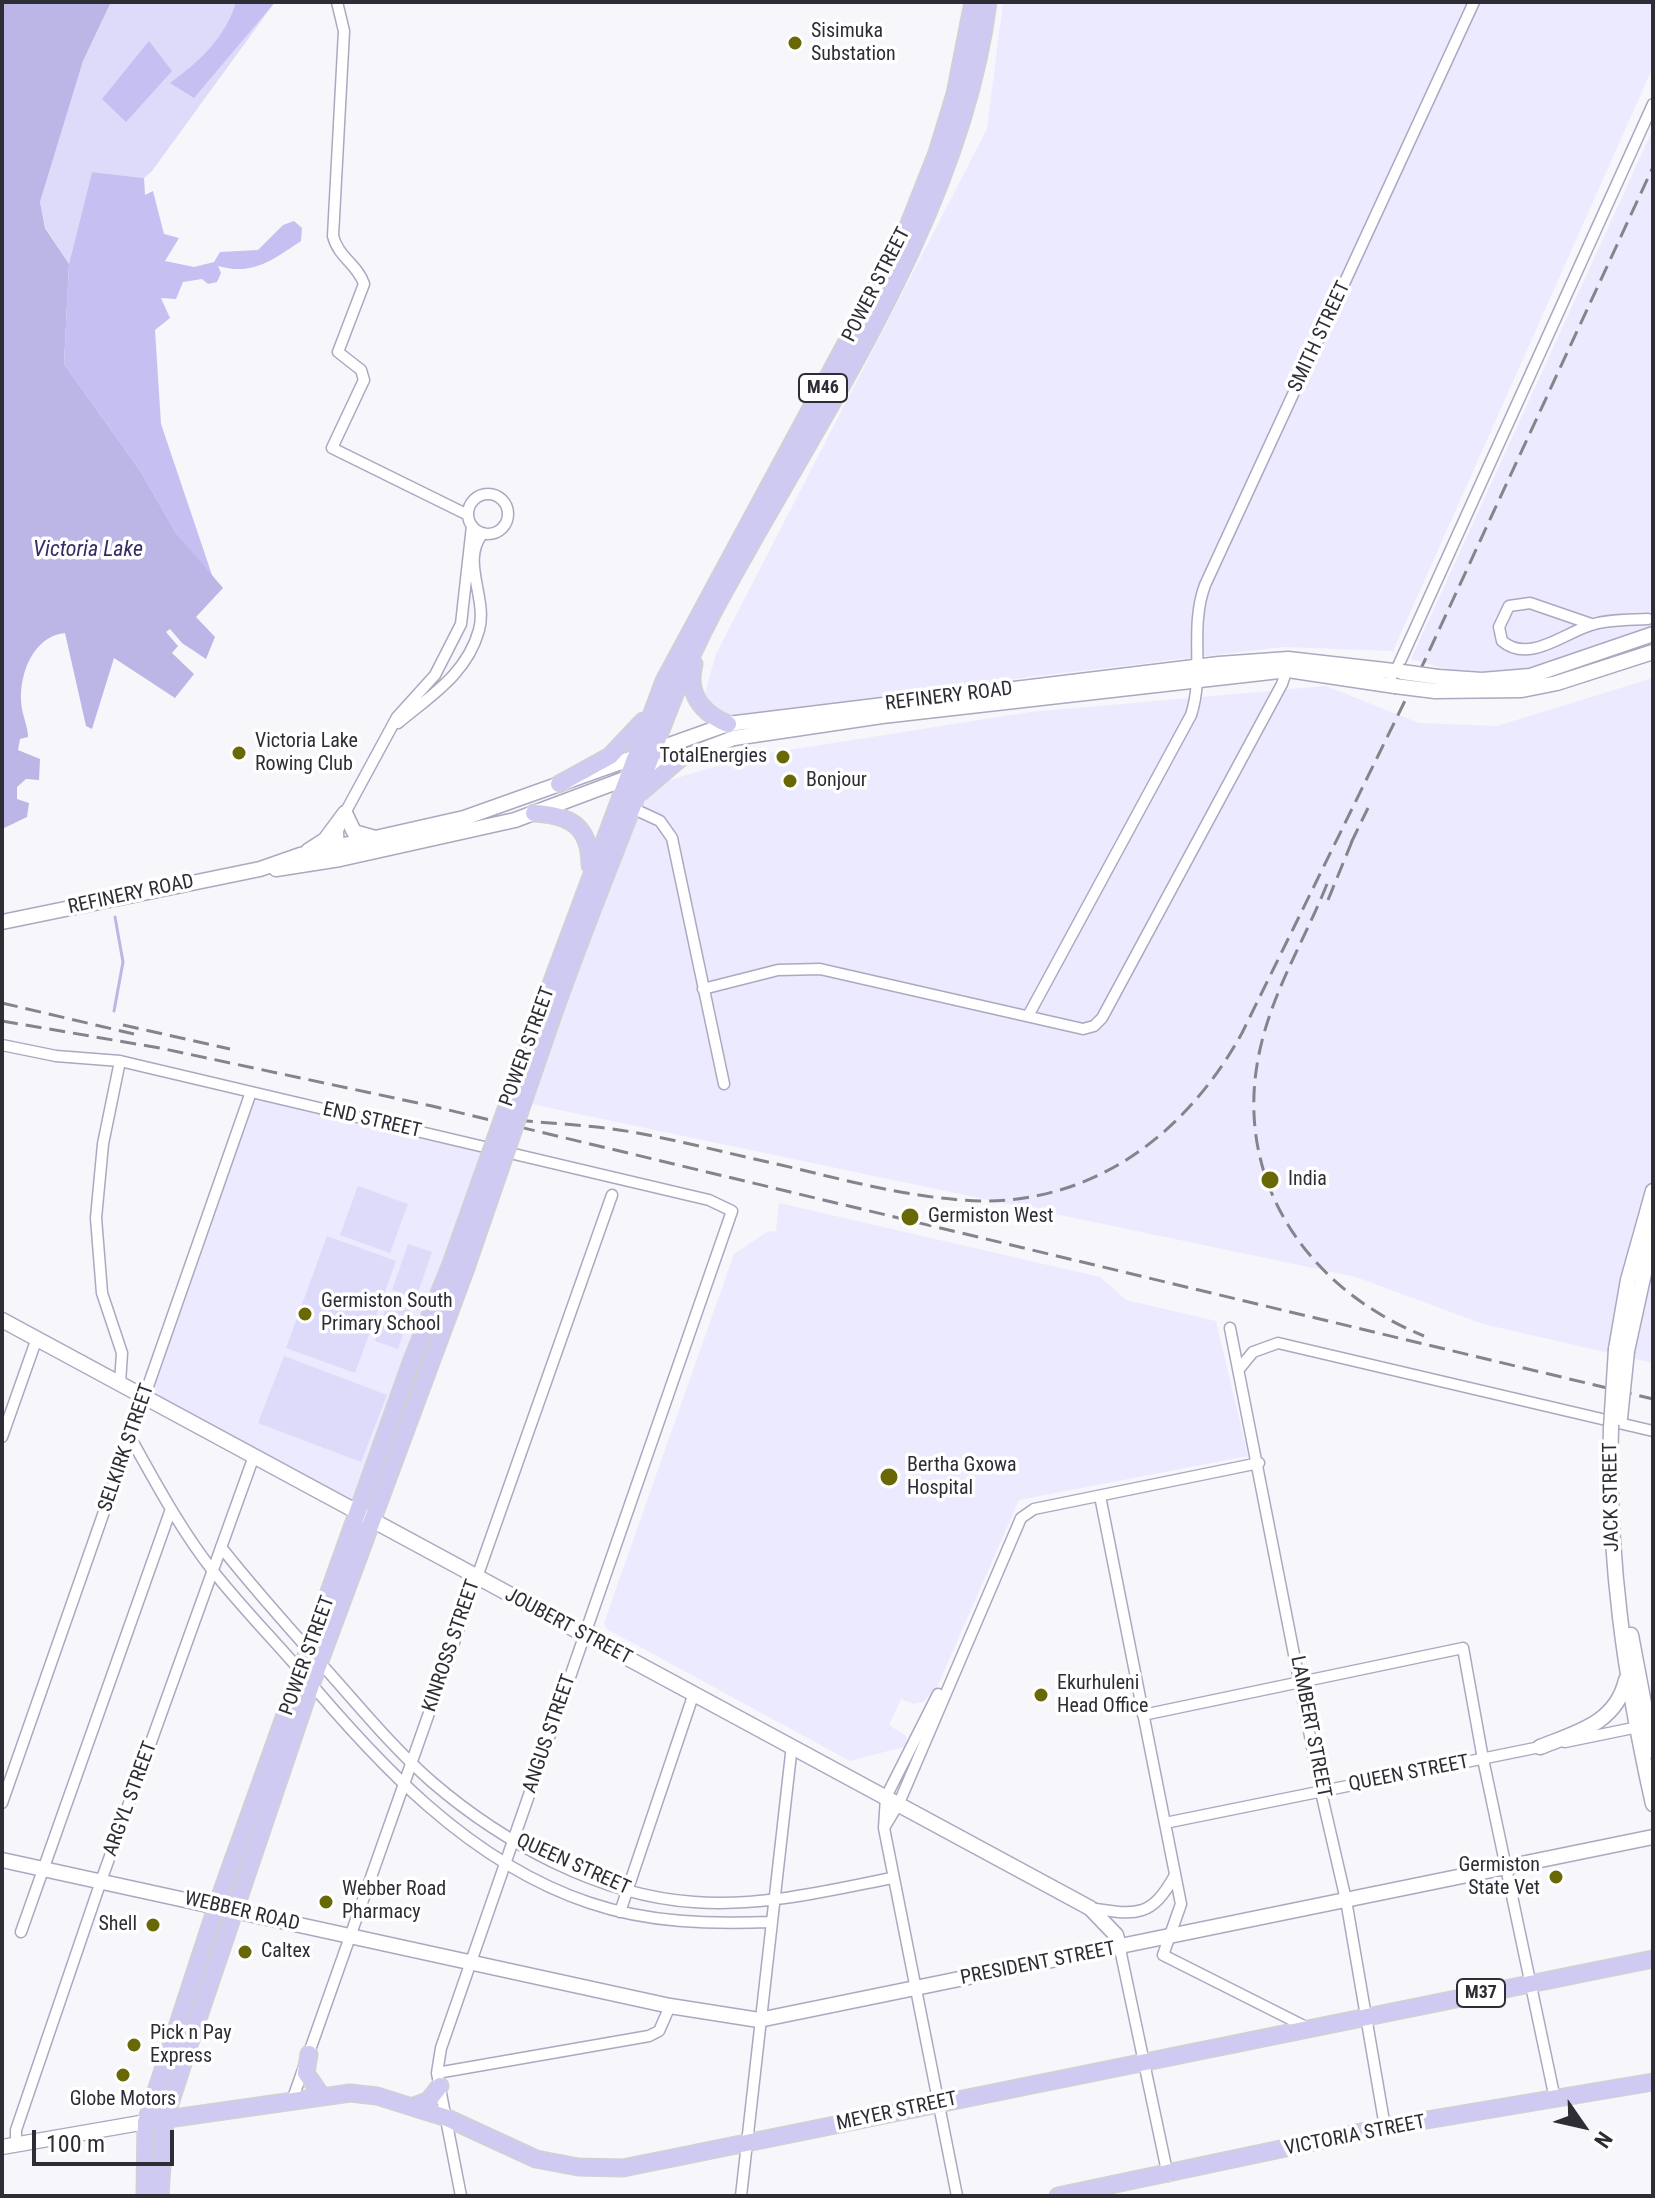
<!DOCTYPE html>
<html>
<head>
<meta charset="utf-8">
<style>
	body { margin:0 }
	#map { position:relative; width:1655px; height:2198px; overflow:hidden; background:#f6f6fb; font-family:"Roboto Condensed",sans-serif }
	canvas { display:block }
	.frame { position:absolute; inset:0; border:4px solid #2e2d36; pointer-events:none }
	.north { position:absolute; left:1543px; top:2086px; width:80px; height:80px; -webkit-text-stroke:6px #fff; paint-order:stroke; rotate:124deg; font-size:22px; font-weight:700; line-height:32px; text-align:center; color:#2e2d36 }
	.north::after { content:''; display:block; margin:auto; width:28px; height:36px; background:#2e2d36; clip-path:polygon(50% 0,100% 100%,50% 72%,0 100%) }
	.scale { position:absolute; left:32px; top:2130px; width:142px; height:36px; box-sizing:border-box; border:4px solid #2e2d36; border-top:0; padding-left:10px; font-size:24px; line-height:28px; white-space:nowrap; color:#2e2d36; -webkit-text-stroke:6px #fff; paint-order:stroke }
</style>
</head>
<body>
<div id="map">
<canvas width="1655" height="2198"></canvas>
<div class="frame"></div>
<div class="north">N</div>
<div class="scale">100 m</div>
</div>
<script>
const ctx = document.querySelector('canvas').getContext('2d');
ctx.lineJoin = 'round';
function paint(path, color) { ctx.fillStyle = color; ctx.fill(path, 'evenodd'); }
function stroke(path, color, width, dash) { ctx.strokeStyle = color; ctx.lineWidth = width; ctx.lineCap = dash ? 'butt' : 'round'; ctx.setLineDash(dash || []); ctx.stroke(path); }
function write(font, color, halo, rows, align = 'center') {
  ctx.font = font + ' "Roboto Condensed",sans-serif'; ctx.lineWidth = 7; ctx.setLineDash([]); ctx.textBaseline = 'middle'; ctx.strokeStyle = halo; ctx.fillStyle = color; for (const [text, x, y, turn = 0] of rows) {
    ctx.save(); ctx.translate(x, y); ctx.rotate((+turn || 0) * Math.PI / 180); ctx.textAlign = isNaN(turn) ? turn : align; if (halo) ctx.strokeText(text, 0, 0); ctx.fillText(text, 0, 0); ctx.restore();
  }
}
paint(new Path2D(`
	M 1003,2 L 1653,2 L 1653,67 L 1393,651 L 1283,647 L 1029,677 L 756,719 L 727,719 L 714,709 L 705,693 L 716,654 L 987,129 Z
	M 1653,129 L 1653,627 L 1539,671 L 1457,672 L 1411,659 Z
	M 1653,678 L 1653,1363 L 1483,1324 L 1356,1277 L 531,1104 L 643,788 L 751,756 L 1030,712 L 1326,686 L 1419,723 L 1497,726 Z
	M 250,1093 L 498,1153 L 421,1364 L 361,1512 L 142,1394 Z
	M 779,1203 L 1100,1277 L 1126,1300 L 1216,1321 L 1248,1456 L 1019,1500 L 937,1687 L 923,1702 L 914,1704 L 901,1699 L 889,1725 L 906,1736 L 907,1746 L 850,1761 L 607,1629 L 604,1623 L 734,1254 L 767,1232 L 776,1231 Z`), '#eceafe');
paint(new Path2D(`
	M 111,2 L 275,2 L 152,171 L 144,178 L 92,172 L 69,264 L 45,227 L 40,202 L 83,61 Z
	M 358,1186 L 408,1204 L 390,1253 L 340,1235 Z
	M 327,1236 L 396,1261 L 355,1373 L 286,1348 Z
	M 408,1244 L 432,1252 L 416,1298 L 392,1290 Z
	M 390,1295 L 413,1302 L 398,1349 L 375,1341 Z
	M 284,1356 L 387,1395 L 361,1462 L 258,1423 Z`), '#dedbfa');
paint(new Path2D(`
	M 236,2 L 275,2 L 194,98 L 170,83 C 200,61 226,37 236,2 Z
	M 149,41 L 172,71 L 126,122 L 102,99 Z
	M 92,172 L 144,178 L 145,195 L 153,191 L 164,234 L 179,238 L 165,261 L 194,267 L 214,262 L 220,252 L 258,250 L 283,225 L 294,221 L 302,228 L 301,241 C 272,260 253,276 218,266 L 221,273 L 217,282 L 208,284 L 202,279 L 183,282 L 176,299 L 161,298 L 170,318 L 155,330 L 161,424 L 213,578 L 176,533 L 141,472 L 64,364 L 69,264 Z`), '#c5c0f1');
paint(new Path2D(`
	M 2,2 L 111,2 L 83,61 L 40,202 L 45,228 L 69,264 L 64,364 L 141,472 L 176,533 L 223,588 L 196,617 L 215,637 L 206,659 L 182,643 L 170,629 L 166,632 L 178,646 L 172,653 L 194,674 L 175,698 L 114,658 L 92,729 L 86,726 L 65,633 C 34,636 20,672 21,700 C 21,713 28,725 28,737 L 20,739 L 18,750 L 40,759 L 39,780 L 26,779 L 17,787 L 17,799 L 29,803 L 27,817 L 2,829 Z`), '#bcb6e7');
stroke(new Path2D(`
	M 114,1011 L 123,962 L 115,917`), '#bcb6e7', 3);
const street = new Path2D(`
	M 337,2 L 344,31 L 333,236 C 338,257 358,265 364,284 L 338,352 L 361,370 L 364,380 L 332,448 L 468,515
	M468 514a20 20 0 1 1 40 0a20 20 0 1 1-40 0Z
	M 1591,624 L 1530,603 L 1509,606 L 1499,627 L 1502,641 C 1529,664 1564,633 1591,625 C 1608,619 1631,620 1648,619
	M 1389,686 L 1653,104
	M 398,723 C 430,696 467,674 479,630 C 488,598 460,561 483,533
	M 632,808 L 660,821 L 672,838 L 724,1084
	M 339,852 L 338,831 L 345,813 L 397,717 L 435,675 L 461,624 L 472,526
	M 703,989 L 778,970 L 820,969 L 1083,1029 L 1094,1026 L 1102,1018 L 1282,684 L 1288,666
	M 1028,1016 L 1191,715 C 1205,672 1189,628 1205,585 L 1474,2
	M 2,1045 L 56,1056 L 120,1061 L 709,1200 L 732,1211 L 441,2048 L 437,2073 L 461,2196
	M 1230,1328 L 1321,1792 L 1346,1900 L 1385,2127
	M 1239,1369 L 1253,1352 L 1278,1343 L 1653,1431
	M 120,1383 L 122,1353 L 102,1293 L 96,1218 L 103,1144 L 120,1061
	M 2,1437 L 37,1338
	M 130,1437 C 156,1483 180,1529 213,1571 C 239,1604 269,1635 297,1667 C 376,1762 469,1863 590,1903 C 649,1923 709,1924 770,1922
	M 1100,1496 L 1181,1904 L 1163,1955 L 1308,2028
	M 221,1547 C 254,1589 289,1628 324,1667 C 359,1706 393,1748 432,1782 C 503,1843 600,1896 694,1902 C 762,1907 826,1891 892,1878
	M 938,1694 L 886,1797 L 884,1828 L 957,2196
	M 1143,1715 L 1463,1648 L 1483,1759 L 1555,2099
	M 1565,1742 L 1643,1726
	M 2,1803 L 251,1092
	M 1165,1823 L 1545,1746
	M 884,1828 L 899,1803 L 1021,1518 L 1034,1509 L 1259,1463
	M 1090,1908 C 1135,1915 1151,1919 1175,1875
	M 620,1912 L 694,1693
	M 21,1932 L 171,1509
	M 1120,1949 L 1168,2176
	M 437,2073 L 649,2036 L 659,2031 L 670,2006
	M 293,2098 L 612,1195
	M 16,2144 L 16,2130 L 101,1881 L 254,1456
	M 741,2196 L 792,1745`);
const secondary = new Path2D(`
	M 1438,677 L 1482,680 L 1530,676 L 1653,634
	M 1435,691 L 1522,690 L 1557,683 L 1653,652
	M 345,813 L 354,832 L 375,838
	M 308,851 L 325,840 L 345,813
	M 276,869 L 340,859 L 515,820 L 734,738 L 882,716 L 1288,670 L 1395,686
	M 2,922 L 260,869 L 300,855 L 464,818 L 728,724 L 1219,664 L 1288,659 L 1402,672
	M 2,1320 L 1090,1908 L 1116,1935 L 1120,1949
	M 1616,1349 L 1628,1280 L 1653,1191
	M 1627,1351 L 1653,1232
	M 1611,1428 C 1607,1556 1625,1679 1653,1804
	M 1631,1635 L 1653,1751
	M 1540,1747 C 1578,1732 1616,1723 1626,1680
	M 2,1860 L 670,2006 L 759,2020 L 1653,1837
	M 2,2147 L 146,2122`);
const primary = new Path2D(`
	M 694,664 C 686,694 702,713 728,724
	M 559,784 L 610,756 L 643,721
	M 641,792 L 682,757
	M 534,813 C 570,815 590,826 590,865
	M 541,1011 L 664,681 L 905,234 L 937,153 L 955,94 L 973,2
	M 553,1015 C 578,944 606,875 633,805 C 657,741 679,677 711,616 C 813,425 961,219 988,2
	M 309,2054 L 306,2073 L 321,2095
	M 414,2106 L 428,2101 L 440,2086
	M 146,2122 L 350,2093 L 377,2096 L 447,2118 L 536,2159 L 578,2167 L 623,2168 L 1653,1959
	M 145,2196 L 146,2122 L 217,1905 L 412,1360 L 451,1264
	M 160,2196 L 165,2119 L 185,2057 L 311,1685 L 466,1268
	M 1058,2196 L 1385,2127 L 1653,2082`);
stroke(street, '#aba8c0', 13);
stroke(secondary, '#aba8c0', 17);
stroke(primary, '#d1d1d3', 19);
stroke(street, '#fff', 10);
stroke(secondary, '#fff', 14);
stroke(primary, '#cfcaf1', 16);
stroke(new Path2D(`
	M 1351,843 L 1368,808
	M 1327,884 C 1306,937 1276,985 1262,1041 C 1228,1173 1303,1287 1424,1336
	M 1328,900 L 1355,834
	M 2,1003 L 134,1034
	M 2,1021 L 160,1048 L 432,1106 L 1653,1399
	M 123,1025 L 230,1049
	M 517,1120 C 555,1124 594,1125 632,1132 C 671,1139 711,1149 750,1158 C 825,1174 904,1199 981,1201 C 1098,1202 1188,1131 1242,1033 L 1425,660 L 1653,167`), '#85848b', 3, [16, 8]);
const secondaryBridge = new Path2D(`
	M 1402,672 L 1438,677
	M 1395,686 L 1435,691
	M 1620,1418 L 1627,1351
	M 1611,1428 L 1616,1349`);
const primaryBridge = new Path2D(`
	M 451,1264 L 541,1011
	M 466,1268 L 553,1015`);
stroke(secondaryBridge, '#aba8c0', 17, []);
stroke(primaryBridge, '#d1d1d3', 19, []);
stroke(secondaryBridge, '#fff', 14);
stroke(primaryBridge, '#cfcaf1', 16);
for (const [x, y, r, color] of [
	[795,43,8,"#686804"],
	[239,753,8,"#686804"],
	[783,757,8,"#686804"],
	[790,781,8,"#686804"],
	[1270,1180,10,"#686804"],
	[910,1217,10,"#686804"],
	[305,1314,8,"#686804"],
	[889,1477,10,"#686804"],
	[1041,1695,8,"#686804"],
	[1556,1877,8,"#686804"],
	[326,1902,8,"#686804"],
	[153,1925,8,"#686804"],
	[245,1952,8,"#686804"],
	[134,2045,8,"#686804"],
	[123,2075,8,"#686804"]
]) { const dot = new Path2D(); dot.arc(x, y, r, 0, 2 * Math.PI); ctx.fillStyle = color; ctx.fill(dot); stroke(dot, '#fff', 3); }
for (const [x, y, w] of [
	[823,388,48],
	[1481,1993,48]
]) { const box = new Path2D(); box.roundRect(x - w / 2, y - 14, w, 28, 6); ctx.fillStyle = '#fff'; ctx.fill(box); stroke(box, '#2e2d36', 2); }
write('bold 18px', '#2e2d36', null, [
	["M46",823,388],
	["M37",1481,1993]
]);
write('20px', '#2e2d36', '#fff', [
	["Sisimuka",811,32],
	["Substation",811,55],
	["Victoria Lake",255,742],
	["Rowing Club",255,765],
	["TotalEnergies",767,757,"right"],
	["Bonjour",806,781],
	["India",1288,1180],
	["Germiston West",928,1217],
	["Germiston South",321,1302],
	["Primary School",321,1325],
	["Bertha Gxowa",907,1466],
	["Hospital",907,1489],
	["Ekurhuleni",1057,1684],
	["Head Office",1057,1707],
	["Germiston",1540,1866,"right"],
	["State Vet",1540,1889,"right"],
	["Webber Road",342,1890],
	["Pharmacy",342,1913],
	["Shell",137,1925,"right"],
	["Caltex",261,1952],
	["Pick n Pay",150,2034],
	["Express",150,2057],
	["Globe Motors",123,2100,"center"]
], 'left');
write('20px', '#2e2d36', '#fff', [
	["POWER STREET",877,285,-63],
	["SMITH STREET",1320,337,-65],
	["REFINERY ROAD",949,697,-7],
	["REFINERY ROAD",131,895,-12],
	["POWER STREET",528,1047,-70],
	["END STREET",372,1121,13],
	["SELKIRK STREET",127,1448,-71],
	["JACK STREET",1612,1497,-91],
	["JOUBERT STREET",568,1627,28],
	["KINROSS STREET",452,1646,-71],
	["POWER STREET",308,1656,-70],
	["LAMBERT STREET",1310,1727,79],
	["ANGUS STREET",550,1734,-71],
	["QUEEN STREET",1409,1774,-11],
	["ARGYL STREET",131,1799,-70],
	["QUEEN STREET",573,1865,24],
	["WEBBER ROAD",242,1912,13],
	["PRESIDENT STREET",1038,1964,-11],
	["MEYER STREET",897,2112,-12],
	["VICTORIA STREET",1355,2136,-11]
]);
write('italic 22px', '#382b65', '#fff', [
	["Victoria Lake",88,550]
]);
</script>
</body>
</html>
